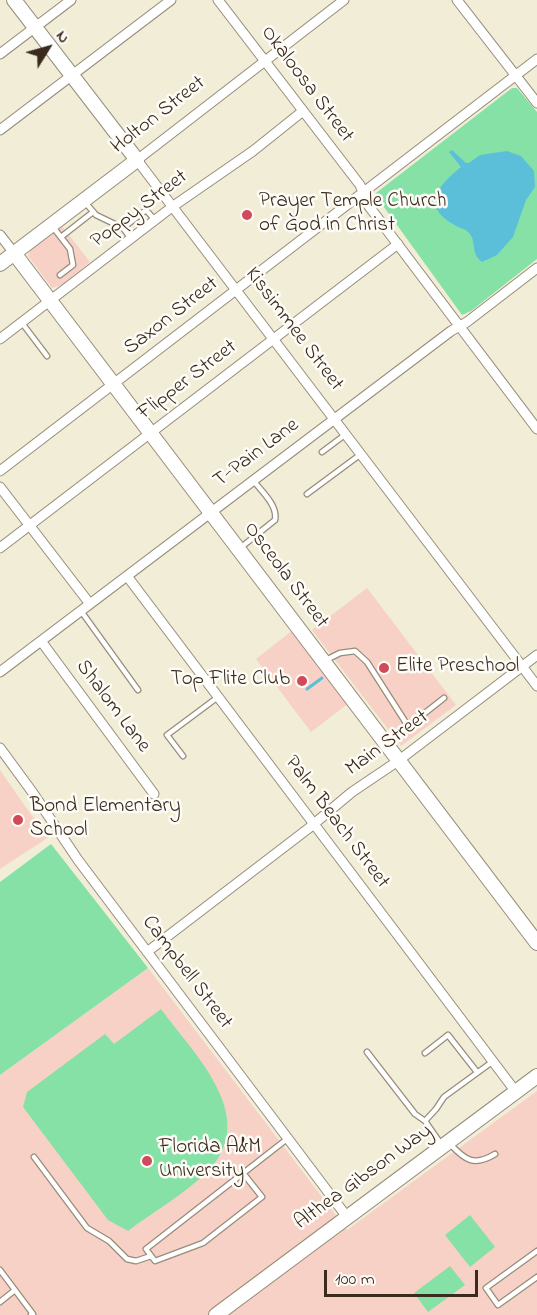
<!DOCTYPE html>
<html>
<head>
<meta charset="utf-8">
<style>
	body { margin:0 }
	#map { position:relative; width:537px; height:1315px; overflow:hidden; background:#f1edd7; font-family:"Indie Flower",sans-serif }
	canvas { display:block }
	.north { position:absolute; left:18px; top:18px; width:60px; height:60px; -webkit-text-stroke:4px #fdfcf7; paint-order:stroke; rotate:53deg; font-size:16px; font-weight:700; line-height:24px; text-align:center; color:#3b2a1e }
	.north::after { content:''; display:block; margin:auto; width:21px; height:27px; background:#3b2a1e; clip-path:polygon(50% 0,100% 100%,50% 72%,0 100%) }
	.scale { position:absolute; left:324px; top:1270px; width:154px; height:27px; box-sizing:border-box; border:3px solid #3b2a1e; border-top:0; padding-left:8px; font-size:18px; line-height:21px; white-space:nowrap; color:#3b2a1e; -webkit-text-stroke:4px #fdfcf7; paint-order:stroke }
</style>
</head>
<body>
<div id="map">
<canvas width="537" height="1315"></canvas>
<div class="north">N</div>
<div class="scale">100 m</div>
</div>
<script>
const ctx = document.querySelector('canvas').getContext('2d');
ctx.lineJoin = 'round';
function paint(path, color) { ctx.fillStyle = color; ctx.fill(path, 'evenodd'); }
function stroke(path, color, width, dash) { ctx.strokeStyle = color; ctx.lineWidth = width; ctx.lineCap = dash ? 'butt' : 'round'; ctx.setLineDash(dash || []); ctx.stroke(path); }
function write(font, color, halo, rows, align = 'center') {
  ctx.font = font + ' "Indie Flower",sans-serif'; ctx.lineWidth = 5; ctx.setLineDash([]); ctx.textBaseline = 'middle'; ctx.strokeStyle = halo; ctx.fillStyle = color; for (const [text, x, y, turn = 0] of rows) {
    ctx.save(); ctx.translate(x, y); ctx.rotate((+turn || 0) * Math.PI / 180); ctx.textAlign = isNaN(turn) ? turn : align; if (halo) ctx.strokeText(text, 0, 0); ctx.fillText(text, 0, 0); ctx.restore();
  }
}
paint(new Path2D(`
	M 62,226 L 90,262 L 62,285 L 52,288 L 28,256 L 31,250 Z
	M 367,588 L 456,705 L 401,746 L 312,630 Z
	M 293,630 L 349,703 L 311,732 L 256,659 Z
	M 0,770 L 32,816 L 41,823 L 49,837 L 0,869 Z
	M 148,968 L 347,1230 L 537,1091 L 537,1315 L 0,1315 L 0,1075 Z`), '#f7d1c6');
paint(new Path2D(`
	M 512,88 L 517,88 L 537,112 L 537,259 L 471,311 L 462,315 L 376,196 L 376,193 Z
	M 51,844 L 148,968 L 0,1075 L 0,882 Z
	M 161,1009 C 193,1053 261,1117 208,1171 C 186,1193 153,1212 128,1231 L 108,1220 L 23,1107 L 27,1092 L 105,1034 L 114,1044 Z
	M 470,1215 L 495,1247 L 470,1267 L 445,1235 Z
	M 450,1266 L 465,1285 L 428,1312 L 414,1293 Z`), '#86e1a7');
paint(new Path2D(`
	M 452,150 L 466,163 L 469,163 L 480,155 L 507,151 L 521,156 L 534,171 L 535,187 L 526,200 L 513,237 L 497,255 L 482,262 C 470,253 477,241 469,233 C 465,228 458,228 453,224 C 420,205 440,184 461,167 L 449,152 Z`), '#5bbfd9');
stroke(new Path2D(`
	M 307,689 L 322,678`), '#5bbfd9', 3);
const lane = new Path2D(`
	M 84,201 L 96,215 L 123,228
	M 53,227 L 70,249 L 73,265 L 60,275
	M 61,237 L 93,212
	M 131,239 L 123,228 L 146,210 L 155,220
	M 22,323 L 47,356
	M 322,452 L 346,434
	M 307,494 L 361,454
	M 239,549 L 275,520 C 278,505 261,491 253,480
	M 81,611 L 138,690
	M 326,660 L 340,653 L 355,651 L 367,662 L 408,726
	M 388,742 L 444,698
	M 183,756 L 167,735 L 218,697
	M 367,1052 L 415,1114 L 425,1121 L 441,1144
	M 425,1053 L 448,1035 L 477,1072
	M 425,1121 L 436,1109 L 444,1097 L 492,1062
	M 450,1144 C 465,1160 474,1167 495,1154
	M 34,1157 L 87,1228 L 109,1241 L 127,1259 L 136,1261 L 151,1256
	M 243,1173 L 262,1197 L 203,1243 L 155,1261 L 146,1249 L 287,1139
	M 537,1251 L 486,1288 L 498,1305 L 537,1277
	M 0,1270 L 33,1314 L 31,1315
	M 0,1302 L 15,1290`);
const street = new Path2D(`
	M 218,0 L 360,185 L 368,205 L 537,429
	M 344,0 L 137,160 L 537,686
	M 457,0 L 537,103
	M 0,54 L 71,0
	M 0,130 L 171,0
	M 0,235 L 14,253
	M 0,339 L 172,207 L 253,151 L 303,111
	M 0,471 L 537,59
	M 0,487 L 90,604
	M 0,548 L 398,244
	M 127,576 L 516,1092
	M 41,641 L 154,794
	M 0,672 L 451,331 L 467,322 L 537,268
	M 0,748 L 33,793 L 78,860 L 347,1217
	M 147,952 L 309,828 L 352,792 L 398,761 L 537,655`);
const secondary = new Path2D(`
	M 14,253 L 537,943
	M 0,264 L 137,160 L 14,0
	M 216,1315 L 537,1076`);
stroke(lane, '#968c7a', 7);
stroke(street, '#968c7a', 11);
stroke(secondary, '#968c7a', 16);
stroke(lane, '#fff', 4.5);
stroke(street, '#fff', 9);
stroke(secondary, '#fff', 14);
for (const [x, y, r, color] of [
	[247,215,6,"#d1495b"],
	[384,668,6,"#d1495b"],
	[302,681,6,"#d1495b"],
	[18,820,6,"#d1495b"],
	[147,1161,6,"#d1495b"]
]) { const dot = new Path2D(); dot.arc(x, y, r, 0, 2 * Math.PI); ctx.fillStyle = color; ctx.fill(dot); stroke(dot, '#fdfcf7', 2); }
write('21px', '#3b2a1e', '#fdfcf7', [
	["Okaloosa Street",306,85,53],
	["Holton Street",159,116,-38],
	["Poppy Street",140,210,-37],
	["Saxon Street",172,317,-38],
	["Kissimmee Street",293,330,53],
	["Flipper Street",188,381,-37],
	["T-Pain Lane",257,454,-37],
	["Osceola Street",285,576,53],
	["Shalom Lane",112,707,53],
	["Main Street",388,744,-36],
	["Palm Beach Street",336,823,53],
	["Campbell Street",186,973,53],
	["Althea Gibson Way",364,1178,-36]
]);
write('21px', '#3b2a1e', '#fdfcf7', [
	["Prayer Temple Church",259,203],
	["of God in Christ",259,227],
	["Elite Preschool",396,668],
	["Top Flite Club",290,681,"right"],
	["Bond Elementary",30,808],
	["School",30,832],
	["Florida A&M",159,1149],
	["University",159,1173]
], 'left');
</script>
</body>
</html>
